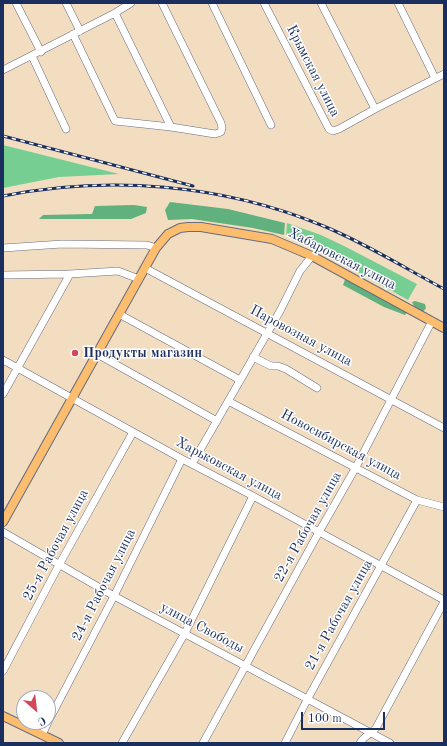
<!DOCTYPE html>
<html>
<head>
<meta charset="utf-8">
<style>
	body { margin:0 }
	#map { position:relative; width:447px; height:746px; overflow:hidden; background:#f3ddc0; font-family:"Old Standard TT",serif }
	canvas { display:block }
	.frame { position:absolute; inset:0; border:4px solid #1b2f5e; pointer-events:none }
	.north { position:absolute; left:16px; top:690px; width:40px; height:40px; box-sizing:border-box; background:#fff; border:1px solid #a4acbf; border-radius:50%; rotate:152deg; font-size:11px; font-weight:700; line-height:16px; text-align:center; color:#1b2f5e }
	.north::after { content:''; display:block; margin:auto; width:14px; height:18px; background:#d1495b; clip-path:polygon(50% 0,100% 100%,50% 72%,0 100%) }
	.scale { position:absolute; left:301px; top:712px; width:84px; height:18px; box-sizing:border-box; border:2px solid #1b2f5e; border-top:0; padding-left:5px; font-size:12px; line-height:14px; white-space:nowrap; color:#1b2f5e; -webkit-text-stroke:3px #fff; paint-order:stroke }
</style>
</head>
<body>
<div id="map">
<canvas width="447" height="746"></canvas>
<div class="frame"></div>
<div class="north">С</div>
<div class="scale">100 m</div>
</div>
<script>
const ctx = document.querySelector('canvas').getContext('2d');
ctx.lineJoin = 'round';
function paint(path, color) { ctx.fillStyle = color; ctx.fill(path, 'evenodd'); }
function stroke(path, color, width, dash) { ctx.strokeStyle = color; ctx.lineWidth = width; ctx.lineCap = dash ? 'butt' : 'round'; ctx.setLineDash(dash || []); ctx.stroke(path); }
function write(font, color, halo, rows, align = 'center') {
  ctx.font = font + ' "Old Standard TT",serif'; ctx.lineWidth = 3; ctx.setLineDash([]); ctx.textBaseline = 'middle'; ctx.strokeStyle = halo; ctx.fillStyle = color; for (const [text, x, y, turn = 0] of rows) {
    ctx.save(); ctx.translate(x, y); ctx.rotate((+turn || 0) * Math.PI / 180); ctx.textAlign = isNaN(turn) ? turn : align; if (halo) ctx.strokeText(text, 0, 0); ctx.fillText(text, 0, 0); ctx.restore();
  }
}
paint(new Path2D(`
	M 3,145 L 119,174 L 59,177 L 3,188 Z
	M 287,223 L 321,235 L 346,247 L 417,284 L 408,300 L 311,246 L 286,235 Z`), '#76ce93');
paint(new Path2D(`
	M 170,202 L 228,209 L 285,223 L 284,235 L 253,228 L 192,219 L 168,220 L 165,210 Z
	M 134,205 L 147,207 L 146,213 L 131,219 L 39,219 L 43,215 L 92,214 L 95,206 Z
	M 346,277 L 408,311 L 405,315 L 384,307 L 343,285 Z
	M 415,301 L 425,304 L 426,308 L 423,312 L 414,306 L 412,302 Z`), '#60b17d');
const minor = new Path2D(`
	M 16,3 L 41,52
	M 66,3 L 80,31
	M 212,3 L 271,125
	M 264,3 L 329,129 L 333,131 L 339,129 L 375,109 L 444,74
	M 321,3 L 375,109
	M 398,3 L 435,78
	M 115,13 L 171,127
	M 73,34 L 115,121 L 171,127 L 215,134 L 221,132 L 222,128 L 221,123 L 162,3
	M 32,56 L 66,129
	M 3,70 L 115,13 L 131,3
	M 3,248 L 62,244 L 147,245 L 156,248
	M 145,268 L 444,428
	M 3,275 L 70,274 L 118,271 L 139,279
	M 119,314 L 240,380
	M 97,354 L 217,421
	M 253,357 L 271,366 L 278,366 L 286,369 L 317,388
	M 3,360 L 182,459 L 253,496 L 444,600
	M 3,394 L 70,274
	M 228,401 L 417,500 L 444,507
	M 192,464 L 280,311 L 300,271 L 312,256
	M 3,532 L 114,596 L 390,743
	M 3,671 L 59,565 L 133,432
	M 48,722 L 114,596 L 182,459
	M 42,735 L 48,722
	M 122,743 L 185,633 L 253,496
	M 203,743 L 319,532 L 356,467 L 432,321
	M 285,743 L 308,698 L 417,500
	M 360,743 C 364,736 371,734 376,728 L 444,602`);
const major = new Path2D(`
	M 3,522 L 156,248 L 168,234 L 180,228 L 188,227 L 201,227 L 272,239 L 312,256 L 444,328
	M 3,716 L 59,743`);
stroke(minor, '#676c80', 8);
stroke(major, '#676c80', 10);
stroke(minor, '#fff', 7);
stroke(major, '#fcbd6e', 8);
const rail = new Path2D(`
	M 3,136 L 193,186
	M 3,196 C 109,175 221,184 321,225 C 363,242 403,267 444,289`);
stroke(rail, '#1b2f5e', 3);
stroke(rail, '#fff', 1.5, [4.5]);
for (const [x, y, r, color] of [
	[75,353,4,"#d1495b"]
]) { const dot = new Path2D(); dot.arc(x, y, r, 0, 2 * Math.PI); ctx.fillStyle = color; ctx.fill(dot); stroke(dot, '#fff', 1.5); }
write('14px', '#1b2f5e', '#fff', [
	["Крымская улица",313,71,63],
	["Хабаровская улица",342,259,27],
	["Паровозная улица",301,336,28],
	["Новосибирская улица",341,445,28],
	["Харьковская улица",229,469,28],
	["22-я Рабочая улица",308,527,-61],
	["25-я Рабочая улица",56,545,-62],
	["24-я Рабочая улица",104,585,-63],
	["21-я Рабочая улица",339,615,-61],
	["улица Свободы",202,628,28]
]);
write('bold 14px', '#1b2f5e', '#fff', [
	["Продукты магазин",83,353]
], 'left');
</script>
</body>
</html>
